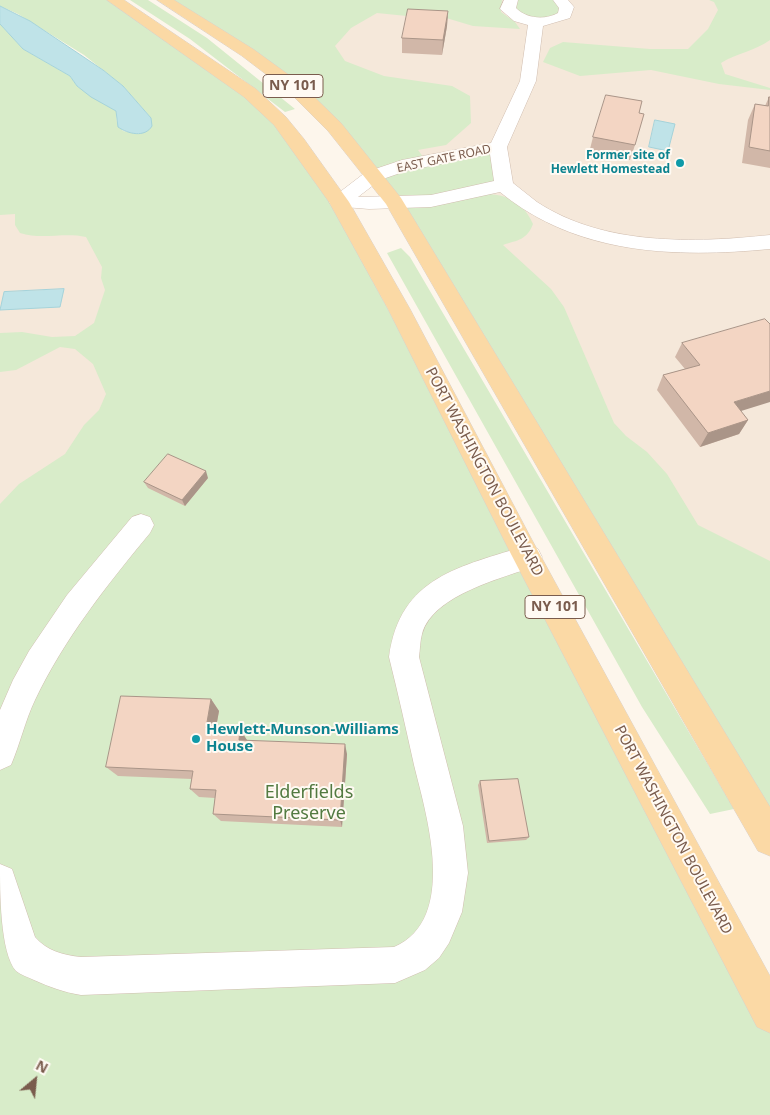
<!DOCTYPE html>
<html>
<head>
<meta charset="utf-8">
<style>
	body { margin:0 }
	#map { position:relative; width:770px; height:1115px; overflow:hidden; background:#fdf6ec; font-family:"Noto Sans",sans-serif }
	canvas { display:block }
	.north { position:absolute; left:10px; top:1055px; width:50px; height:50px; -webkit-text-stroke:4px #fffaf3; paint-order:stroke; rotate:28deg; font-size:14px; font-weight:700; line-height:20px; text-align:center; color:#7a5c4d }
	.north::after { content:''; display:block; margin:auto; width:18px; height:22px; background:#7a5c4d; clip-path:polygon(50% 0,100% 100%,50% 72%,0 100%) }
</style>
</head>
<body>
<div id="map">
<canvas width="770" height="1115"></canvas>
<div class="north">N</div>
</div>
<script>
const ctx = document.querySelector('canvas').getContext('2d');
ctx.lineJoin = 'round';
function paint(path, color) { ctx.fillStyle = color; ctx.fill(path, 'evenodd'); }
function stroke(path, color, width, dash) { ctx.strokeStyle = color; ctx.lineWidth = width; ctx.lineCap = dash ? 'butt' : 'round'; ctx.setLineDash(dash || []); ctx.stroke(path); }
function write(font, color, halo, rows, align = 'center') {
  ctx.font = font + ' "Noto Sans",sans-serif'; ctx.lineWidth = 4; ctx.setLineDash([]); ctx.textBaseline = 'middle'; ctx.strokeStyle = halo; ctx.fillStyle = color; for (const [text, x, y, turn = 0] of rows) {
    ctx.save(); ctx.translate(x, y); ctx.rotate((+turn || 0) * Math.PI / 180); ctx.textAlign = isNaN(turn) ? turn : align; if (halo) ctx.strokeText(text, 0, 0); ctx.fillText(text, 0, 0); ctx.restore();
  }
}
paint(new Path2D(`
	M 166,0 L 770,0 L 770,839 L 411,229 L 314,106 Z
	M 0,167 L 120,262 L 123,463 L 0,529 Z`), '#f5e8da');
paint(new Path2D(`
	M 0,0 L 114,0 L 214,68 L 298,143 L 770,1014 L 770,1115 L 0,1115 L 0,504 L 19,484 L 65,454 L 84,425 L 99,410 L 106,394 L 93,364 L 75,349 L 60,347 L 16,370 L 0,372 L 0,333 L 22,332 L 52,337 L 75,336 L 94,323 L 105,290 L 101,278 L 102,267 L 86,237 C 64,232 42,240 20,233 L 15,225 L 15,214 L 0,215 L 0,24 L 23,49 L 70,76 L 77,86 L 116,111 L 117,123 L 123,131 L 139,134 L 151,118 L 123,86 L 84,55 L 18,14 L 0,6 Z
	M 130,0 L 148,0 L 207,38 L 295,109 L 285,112 L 190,39 Z
	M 165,0 L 502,0 L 501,12 L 515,22 L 520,29 L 473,26 L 433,14 L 407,16 L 377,13 L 351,28 L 335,46 L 345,61 L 384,76 L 452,86 L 470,96 L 471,123 L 446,145 L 418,150 L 426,161 L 498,147 L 504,185 L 485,194 C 508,194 524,203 533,224 C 527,240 518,240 503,245 L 551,289 L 564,307 L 614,423 L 626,436 L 647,452 L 667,474 L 698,525 L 770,561 L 770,839 L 411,229 L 314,106 Z
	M 511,0 L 560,0 L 565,15 L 528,21 L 509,2 Z
	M 709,0 L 770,0 L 770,40 C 755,51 737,53 721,63 L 725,74 L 770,88 L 770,90 L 719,84 L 651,70 L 580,76 L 543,62 L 550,48 L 563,42 L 650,49 L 688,49 L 708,29 L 718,10 L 714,2 Z
	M 401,248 L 410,257 L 734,809 L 710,814 L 642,707 L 387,253 Z`), '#d8ecc9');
const water = new Path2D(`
	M 0,6 L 30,21 L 103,70 L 123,86 L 151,118 L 152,126 C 145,138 128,134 118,127 L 116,111 L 91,97 L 77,86 L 70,76 L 23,49 L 0,24 Z
	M 655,120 L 675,124 L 668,151 L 649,147 Z
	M 64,289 L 60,307 L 0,310 L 4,292 Z`);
paint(water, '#bfe3e8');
stroke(water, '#a5d3da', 1);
const minor = new Path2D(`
	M 504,0 L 518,0 L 516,8 C 527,19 545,20 558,13 L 559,8 L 553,0 L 568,0 L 574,7 L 570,18 L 543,26 L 536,81 L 507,147 L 513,183 C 521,189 529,196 537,202 C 604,246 694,243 770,235 L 770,249 C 675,258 577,255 500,192 L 431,207 L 369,209 L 332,206 L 329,202 L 332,198 L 366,172 L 402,160 L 491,143 L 520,81 L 528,25 L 514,21 L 500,9 ZM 490,154 L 494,181 L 431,195 L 358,197 L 380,180 L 406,171 Z
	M 141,514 L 150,517 L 154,525 L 150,533 C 107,585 64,639 35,700 C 25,721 20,744 11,765 L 0,770 L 0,710 L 13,680 L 29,651 L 67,595 L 132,517 Z
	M 528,545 L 538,549 L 542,557 L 538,565 C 504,578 433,594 422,634 C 420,641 420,650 419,657 L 463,826 L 468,873 L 462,912 L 449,943 L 439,958 L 425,970 L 395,983 L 81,995 C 63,992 50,987 34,980 C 28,977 21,975 16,971 C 0,953 0,891 0,864 L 12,869 L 35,937 C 47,951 63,955 81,957 L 394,947 C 459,919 426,814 414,765 C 406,729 398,693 389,657 C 400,576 460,567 528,545 Z`);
const major = new Path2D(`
	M 107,0 L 124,0 L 256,89 L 286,117 L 304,139 L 349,202 L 410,309 L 532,540 L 770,976 L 770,1033 L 757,1027 L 512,556 L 388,309 L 329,202 L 274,125 L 244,97 Z
	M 157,0 L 174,0 L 253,49 L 300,83 L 341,123 L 401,198 L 770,807 L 770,856 L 758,851 L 386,204 L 328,131 L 288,91 L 242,56 Z`);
stroke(minor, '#d1beb0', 1);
stroke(major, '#dad1cd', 1);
paint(minor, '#fff');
paint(major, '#fbd9a5');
paint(new Path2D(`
	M 448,11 L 447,26 L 442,55 L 402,53 L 402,38 Z
	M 769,97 L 770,97 L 770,168 L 742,163 L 748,120 L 755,104 L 765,106 Z
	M 639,113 L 635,145 L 630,160 L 589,153 L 593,137 Z
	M 682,343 L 748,420 L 739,434 L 700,447 L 657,390 L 663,375 L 685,369 L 675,357 Z
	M 208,478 L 185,506 L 148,488 L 144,482 Z
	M 211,699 L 219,711 L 216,728 L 247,740 L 347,754 L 342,827 L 221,821 L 213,814 L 215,798 L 199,797 L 190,789 L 192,779 L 118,776 L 106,767 Z
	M 480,781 L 529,837 L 526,840 L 487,843 L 478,785 Z`), '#d1b7a8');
paint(new Path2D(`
	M 448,11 L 447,26 L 442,55 L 443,40 Z
	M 770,391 L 770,402 L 725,416 L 734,402 Z
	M 748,420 L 739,434 L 700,447 L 708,433 Z
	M 206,471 L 208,478 L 185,506 L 182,500 Z
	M 211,699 L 219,711 L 214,738 L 206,728 Z
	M 240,729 L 247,740 L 246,750 L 239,740 Z
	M 345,744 L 347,754 L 342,827 L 340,820 Z`), '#aa9588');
const building = new Path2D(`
	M 408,9 L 448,11 L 443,40 L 402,38 Z
	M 606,95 L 642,101 L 639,113 L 644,114 L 635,145 L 593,137 Z
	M 769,97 L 770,97 L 770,151 L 749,147 L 755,104 L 768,106 Z
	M 765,319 L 770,324 L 770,391 L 734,402 L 748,420 L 708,433 L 663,375 L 700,365 L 682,343 Z
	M 168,454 L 206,471 L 182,500 L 144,482 Z
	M 121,696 L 211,699 L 206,728 L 240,729 L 239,740 L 345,744 L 340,820 L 213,814 L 216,790 L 190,789 L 193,771 L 106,767 Z
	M 518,779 L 529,837 L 489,841 L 480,781 Z`);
paint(building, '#f3d5c3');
stroke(building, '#aa9588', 1);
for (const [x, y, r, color] of [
	[680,163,5,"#0f9aa8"],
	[196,739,5,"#0f9aa8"]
]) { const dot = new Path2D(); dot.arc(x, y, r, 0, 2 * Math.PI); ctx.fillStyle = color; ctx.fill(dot); stroke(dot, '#fffaf3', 2); }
write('bold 12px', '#0d838f', '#fffaf3', [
	["Former site of",670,156],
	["Hewlett Homestead",670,170]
], 'right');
write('12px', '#7a5c4d', '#fffaf3', [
	["EAST GATE ROAD",444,159,-12]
]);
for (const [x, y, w] of [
	[293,86,60],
	[555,607,60]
]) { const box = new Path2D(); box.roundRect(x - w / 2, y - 11.5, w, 23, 4); ctx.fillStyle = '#fffaf3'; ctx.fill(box); stroke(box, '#7a5c4d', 1); }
write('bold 14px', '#7a5c4d', null, [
	["NY 101",293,86],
	["NY 101",555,607]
]);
write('15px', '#7a5c4d', '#fffaf3', [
	["PORT WASHINGTON BOULEVARD",484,472,62],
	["PORT WASHINGTON BOULEVARD",673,830,62]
]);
write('bold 15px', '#0d838f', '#fffaf3', [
	["Hewlett-Munson-Williams",206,730],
	["House",206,747]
], 'left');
write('18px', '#537a41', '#fffaf3', [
	["Elderfields",309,793],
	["Preserve",309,814]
]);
</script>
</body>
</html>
